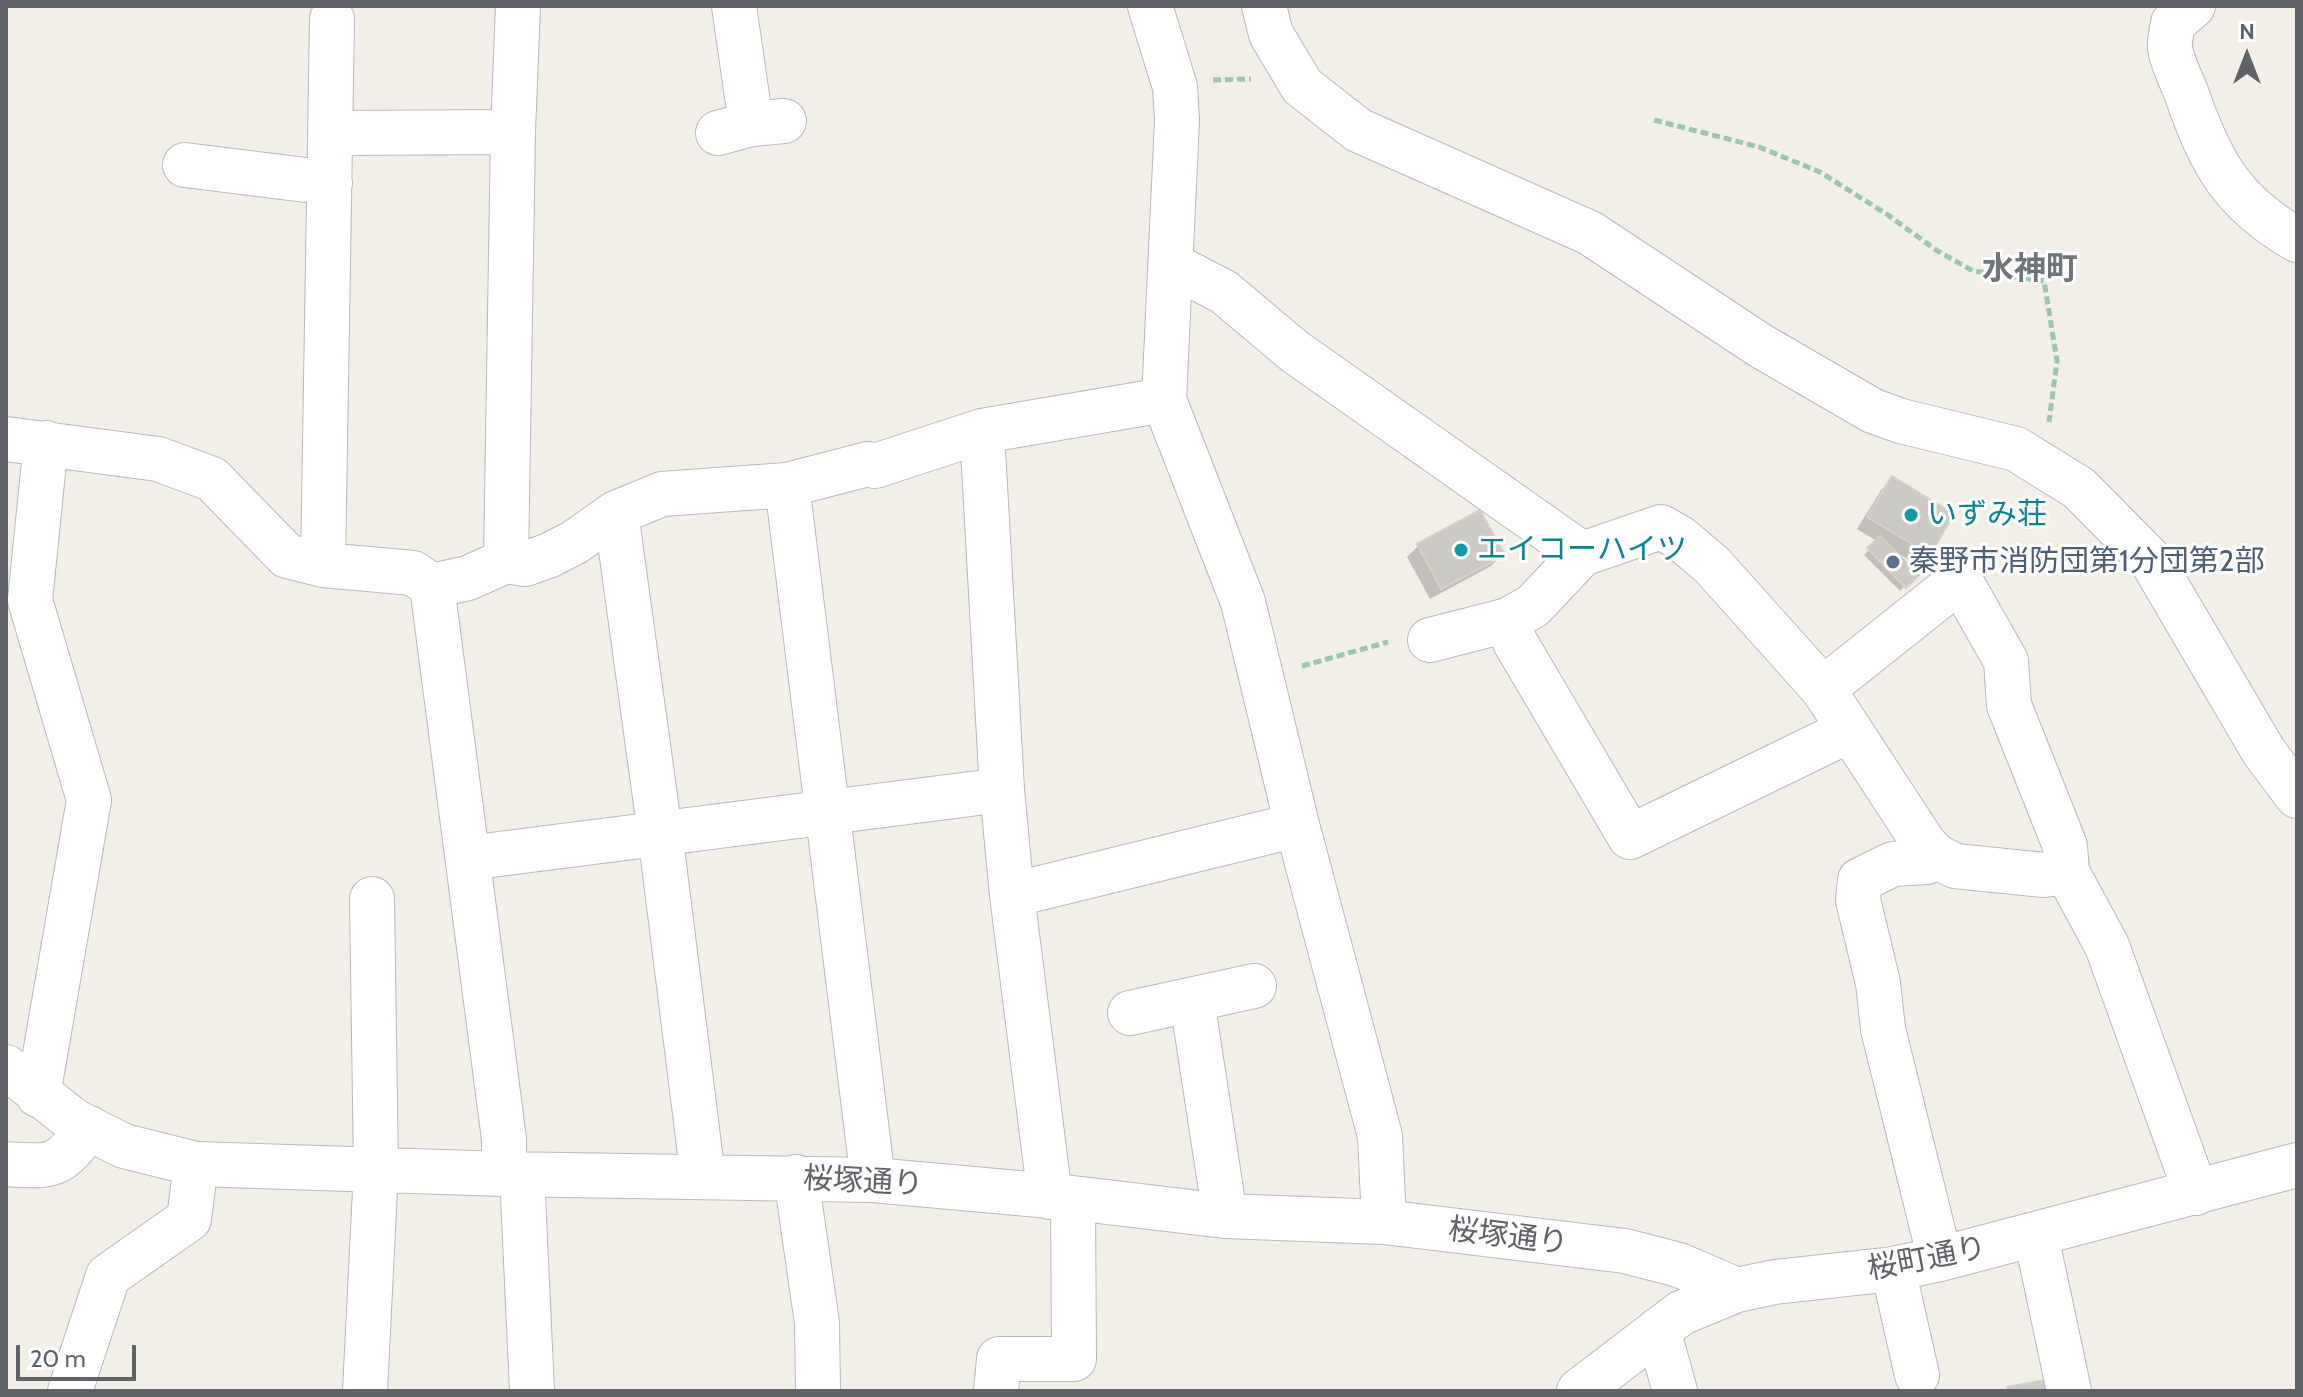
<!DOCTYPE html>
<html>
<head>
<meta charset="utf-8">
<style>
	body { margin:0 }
	#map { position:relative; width:2303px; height:1397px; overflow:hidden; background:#f1efe8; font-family:Cabin,sans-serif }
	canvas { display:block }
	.frame { position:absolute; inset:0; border:8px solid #5f6368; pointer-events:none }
	.north { position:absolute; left:2207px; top:16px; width:80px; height:80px; -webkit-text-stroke:6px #fff; paint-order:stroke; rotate:0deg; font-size:22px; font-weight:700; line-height:32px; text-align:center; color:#5f6368 }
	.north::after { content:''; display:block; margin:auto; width:28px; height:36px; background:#5f6368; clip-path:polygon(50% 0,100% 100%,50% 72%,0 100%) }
	.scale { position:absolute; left:16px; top:1345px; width:120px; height:36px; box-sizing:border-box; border:4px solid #5f6368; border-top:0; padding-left:10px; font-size:24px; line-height:28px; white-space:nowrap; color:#5f6368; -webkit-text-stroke:6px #fff; paint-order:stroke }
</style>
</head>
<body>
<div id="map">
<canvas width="2303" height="1397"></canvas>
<div class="frame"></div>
<div class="north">N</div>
<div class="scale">20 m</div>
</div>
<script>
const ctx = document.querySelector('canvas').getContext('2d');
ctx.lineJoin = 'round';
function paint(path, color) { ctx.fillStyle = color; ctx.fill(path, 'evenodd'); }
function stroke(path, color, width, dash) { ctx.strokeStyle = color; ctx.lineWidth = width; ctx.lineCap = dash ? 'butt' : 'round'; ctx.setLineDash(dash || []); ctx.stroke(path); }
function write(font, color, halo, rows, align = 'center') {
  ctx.font = font + ' Cabin,"Noto Sans JP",sans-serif'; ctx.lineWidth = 6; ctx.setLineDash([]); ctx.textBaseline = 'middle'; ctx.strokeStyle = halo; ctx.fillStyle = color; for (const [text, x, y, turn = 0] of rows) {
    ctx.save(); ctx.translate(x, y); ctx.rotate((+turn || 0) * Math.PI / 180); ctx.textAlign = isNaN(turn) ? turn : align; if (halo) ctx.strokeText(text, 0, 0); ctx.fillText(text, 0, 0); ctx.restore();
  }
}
paint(new Path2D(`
	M 1892,479 L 1928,553 L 1917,565 L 1896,552 L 1916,575 L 1900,591 L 1864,555 L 1877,541 L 1857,529 L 1881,490 Z
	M 1418,546 L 1502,555 L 1491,566 L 1430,599 L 1407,557 Z`), '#0003');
const building = new Path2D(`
	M 1892,476 L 1954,514 L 1930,555 L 1867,517 Z
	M 1480,510 L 1505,555 L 1441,589 L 1417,544 Z
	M 1880,536 L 1919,575 L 1906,588 L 1867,548 Z
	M 2051,1379 L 2053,1391 L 2008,1391 L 2007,1387 Z`);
paint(building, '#cccac5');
stroke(building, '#d6d1c6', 2);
const minor = new Path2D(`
	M 734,6 L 751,124
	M 1150,6 L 1175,87 L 1177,120 L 1164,400 L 1243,602 L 1297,825 L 1380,1136 L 1384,1222
	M 1264,6 L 1271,34 L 1302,86 L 1358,130 L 1590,233 L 1761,346 L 1873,411 L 1901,421 L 2016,449 L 2079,488 L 2153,563 L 2264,752 L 2297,796
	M 2193,6 L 2173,23 C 2172,31 2169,41 2170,48 C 2172,63 2182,81 2187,95 C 2211,164 2232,202 2297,240
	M 332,19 L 323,565 L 413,573 L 432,586 L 468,578 L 506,561 L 513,132 L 518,6
	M 332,133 L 513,132
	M 718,133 L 751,124 L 784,121
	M 185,165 L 330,183
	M 1172,265 L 1224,292 L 1294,351 L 1582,554
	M 982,431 L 1002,790 L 1012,895 L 1050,1197
	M 6,439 L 158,459 L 212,479 L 287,556 L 323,565
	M 787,485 L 873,1180
	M 616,513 L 660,833 L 703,1177
	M 506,561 L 525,564 L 550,555 L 575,542 L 616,513 L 662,494 L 787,485 L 868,464 L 875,466 L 982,431 L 1164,400
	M 432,586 L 504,1139 L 504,1174
	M 1508,620 L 1515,642 L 1630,837 L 1850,730
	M 1430,640 L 1508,620 L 1533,606 L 1582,554 L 1661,527 L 1680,538 L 1712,565 L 1823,689 L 1925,845 L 1936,856 L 1955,866 L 2044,875 L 2067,872
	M 1823,689 L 1960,580 L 2006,661 L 2009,705 L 2065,846 L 2067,872 L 2107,946 L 2196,1193
	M 1936,856 L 1927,862 L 1893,864 L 1860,880 L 1858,900 L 1878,983 L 1883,1029 L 1940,1259
	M 468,858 L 1002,790
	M 1012,895 L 1297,825
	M 1192,1000 L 1225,1216
	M 1130,1013 L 1254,986
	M 6,1067 L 74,1121 L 124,1146 L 196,1164 L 504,1174 L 873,1180 L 1073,1198 L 1225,1216 L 1384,1222 L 1625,1251 L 1679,1265 L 1737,1290
	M 38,1095 L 89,800 L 30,600 L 46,443
	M 6,1164 C 55,1167 58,1168 89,1128
	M 522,1174 L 532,1391
	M 796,1177 L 817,1323 L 818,1391
	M 2036,1236 L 2069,1391
	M 1893,1269 L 1917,1375
	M 1658,1330 L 1675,1391
	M 70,1391 L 108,1276 L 189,1219 L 196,1164
	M 365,1391 L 376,1170 L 372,899
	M 996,1391 L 999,1359 L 1074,1359 L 1073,1198
	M 1579,1391 L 1681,1313 L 1737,1290 L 1775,1282 L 1893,1269 L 1940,1259 L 2297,1165`);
stroke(minor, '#b5b8bc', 46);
stroke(new Path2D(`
	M 1213,80 L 1251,79
	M 1654,120 L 1759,147 L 1820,172 L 1888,215 L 1936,250 L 1973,271 L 2044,281 L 2057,361 L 2049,422
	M 1302,666 L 1388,642`), '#9cc7a9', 5, [8, 4]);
stroke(minor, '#fff', 44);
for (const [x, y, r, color] of [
	[1911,515,8,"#0f9aa8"],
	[1461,550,8,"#0f9aa8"],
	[1893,562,8,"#5c6f8a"]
]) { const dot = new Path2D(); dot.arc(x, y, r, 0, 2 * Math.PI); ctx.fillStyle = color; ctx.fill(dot); stroke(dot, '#fff', 3); }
write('30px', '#0d838f', '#fff', [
	["いずみ荘",1927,515],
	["エイコーハイツ",1477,550]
], 'left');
write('30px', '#4e5e75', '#fff', [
	["秦野市消防団第1分団第2部",1909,562]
], 'left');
write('30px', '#5f6368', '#fff', [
	["桜塚通り",863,1182,3],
	["桜塚通り",1508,1237,7],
	["桜町通り",1927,1259,-11]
]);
write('bold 32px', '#70757a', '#fff', [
	["水神町",2030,270]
]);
</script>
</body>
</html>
